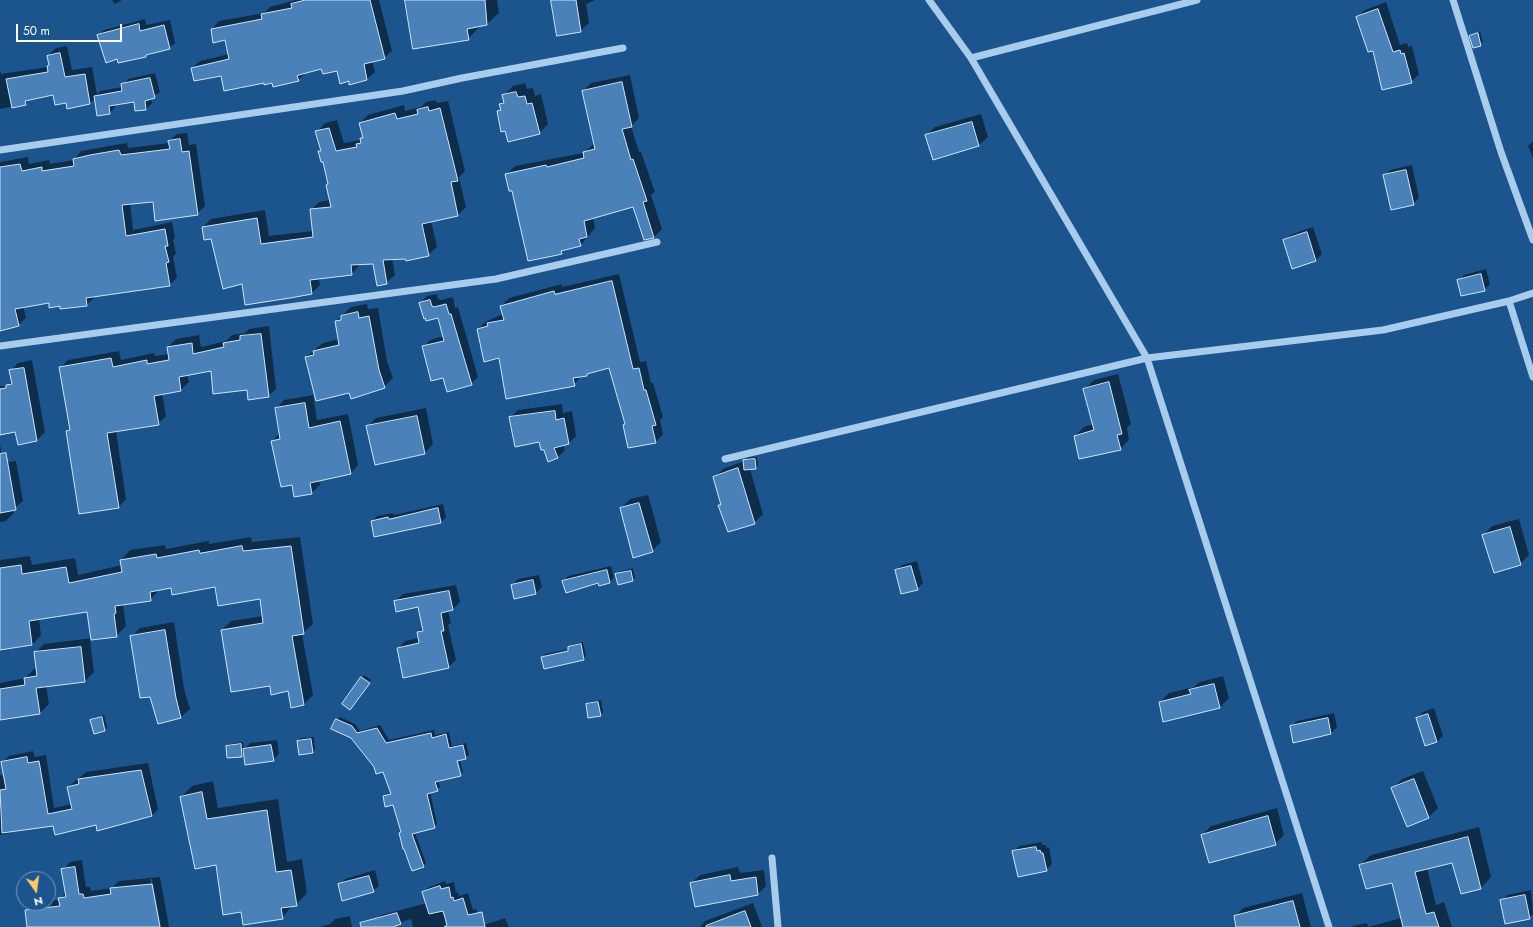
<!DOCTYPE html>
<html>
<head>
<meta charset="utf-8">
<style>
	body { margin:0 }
	#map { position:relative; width:1533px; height:927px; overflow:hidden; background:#1c558e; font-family:Jost,sans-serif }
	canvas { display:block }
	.north { position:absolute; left:16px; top:871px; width:40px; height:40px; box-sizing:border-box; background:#1c558e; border:1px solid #79b; border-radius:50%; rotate:166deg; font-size:11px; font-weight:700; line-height:16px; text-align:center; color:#fff }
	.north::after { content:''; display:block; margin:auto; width:14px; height:18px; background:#fec967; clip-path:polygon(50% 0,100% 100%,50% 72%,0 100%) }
	.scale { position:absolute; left:16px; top:24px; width:106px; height:18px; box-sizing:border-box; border:2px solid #fff; border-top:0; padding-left:5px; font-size:12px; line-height:14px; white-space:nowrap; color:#fff; -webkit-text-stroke:3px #1c558e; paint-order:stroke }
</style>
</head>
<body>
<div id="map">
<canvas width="1533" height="927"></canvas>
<div class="north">N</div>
<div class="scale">50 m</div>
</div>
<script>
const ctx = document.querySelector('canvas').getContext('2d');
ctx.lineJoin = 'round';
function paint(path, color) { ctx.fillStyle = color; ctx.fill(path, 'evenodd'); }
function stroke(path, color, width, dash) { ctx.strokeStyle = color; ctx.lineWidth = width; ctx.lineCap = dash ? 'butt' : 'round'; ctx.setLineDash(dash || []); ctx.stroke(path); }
paint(new Path2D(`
	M 112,0 L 122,0 L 115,4 Z
	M 296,0 L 379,0 L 392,51 L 384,58 L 372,61 L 375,72 L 367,79 L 350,83 L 349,80 L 338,70 L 322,68 L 306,73 L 298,80 L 273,81 L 222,75 L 192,68 L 200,61 L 229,54 L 226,39 L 214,41 L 212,29 L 219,21 L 264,13 L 270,7 Z
	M 406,0 L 497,0 L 499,13 L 487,24 L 480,26 L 468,39 Z
	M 552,0 L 595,0 L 586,4 L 589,23 L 580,31 Z
	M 1386,2 L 1400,45 L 1407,43 L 1408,47 L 1412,46 L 1419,74 L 1411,82 L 1373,50 L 1357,17 L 1365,10 Z
	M 145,19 L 146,25 L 170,20 L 175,43 L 169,48 L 145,56 L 98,35 L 104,30 Z
	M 1480,31 L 1483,42 L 1474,47 L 1471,36 Z
	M 67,46 L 72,70 L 92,67 L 97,94 L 100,91 L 122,87 L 128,79 L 155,73 L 160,92 L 151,98 L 152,103 L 146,109 L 136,110 L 135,101 L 115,104 L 115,107 L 110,113 L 95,98 L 90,103 L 66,102 L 54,94 L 31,98 L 25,104 L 0,109 L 0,69 L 1,74 L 48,67 L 50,64 L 48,56 L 56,48 Z
	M 630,75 L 639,118 L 631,126 L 639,152 L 641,152 L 655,192 L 651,195 L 662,229 L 654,237 L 634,206 L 593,217 L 595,228 L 580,246 L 565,249 L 561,253 L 542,258 L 506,175 L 515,166 L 583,153 L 594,144 L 583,91 L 591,83 Z
	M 525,83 L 527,89 L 533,88 L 535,96 L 541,94 L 548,124 L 539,133 L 506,129 L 498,112 L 501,108 L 500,104 L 505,100 L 504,95 L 513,86 Z
	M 436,100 L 437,103 L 448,101 L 465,171 L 459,177 L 466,207 L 458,215 L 431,221 L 437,247 L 428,255 L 392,258 L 395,275 L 386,283 L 374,263 L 360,264 L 352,274 L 319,278 L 320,285 L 312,293 L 243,283 L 203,227 L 211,219 L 265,210 L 269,236 L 313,231 L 311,210 L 319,202 L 330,200 L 327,185 L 329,183 L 323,160 L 319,152 L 321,149 L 317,132 L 325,123 L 337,120 L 344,143 L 361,140 L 363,136 L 360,123 L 368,115 L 404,105 L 405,111 L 421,107 L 426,102 Z
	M 981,114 L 988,137 L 978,146 L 926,136 L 935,127 Z
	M 187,133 L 189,145 L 196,144 L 205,206 L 197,214 L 154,200 L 130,203 L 133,230 L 172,222 L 175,237 L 173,240 L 176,254 L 173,256 L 177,278 L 169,285 L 94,296 L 94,298 L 86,305 L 61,305 L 50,302 L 23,306 L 26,318 L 18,325 L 0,329 L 0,162 L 28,157 L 29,164 L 49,160 L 50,164 L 74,160 L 81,151 L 98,148 L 127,143 L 128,148 L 170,143 L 169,141 L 177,134 Z
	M 1533,141 L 1533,158 L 1528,146 Z
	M 1412,165 L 1419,198 L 1413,204 L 1385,176 L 1390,170 Z
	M 1313,227 L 1322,254 L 1316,260 L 1284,241 L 1290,235 Z
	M 1486,269 L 1490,284 L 1484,290 L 1458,281 L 1464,275 Z
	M 619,274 L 640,362 L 646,361 L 651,383 L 653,383 L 663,417 L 660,420 L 663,434 L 656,442 L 629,447 L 626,424 L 610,367 L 581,376 L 574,385 L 500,357 L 478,329 L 485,322 L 503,314 L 501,306 L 509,298 L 562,284 L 562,287 Z
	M 437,294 L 438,299 L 441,300 L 453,297 L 455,308 L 458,307 L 478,377 L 471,384 L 443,377 L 424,347 L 430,340 L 444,336 L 439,317 L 420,303 L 427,296 Z
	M 367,304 L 368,309 L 378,308 L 387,361 L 393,378 L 384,387 L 349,392 L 306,357 L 323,343 L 339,339 L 336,321 L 351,307 Z
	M 269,326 L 276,389 L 268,396 L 247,389 L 212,370 L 187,374 L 189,382 L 181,390 L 162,393 L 166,416 L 158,424 L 116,431 L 126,499 L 119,507 L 67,431 L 70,428 L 60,368 L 68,360 L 119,351 L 121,360 L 154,353 L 155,356 L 169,354 L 168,347 L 176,339 L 199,335 L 201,347 L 226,341 L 232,335 L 245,333 L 249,329 Z
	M 32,360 L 45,432 L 37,440 L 18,444 L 16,431 L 0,434 L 0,386 L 7,386 L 12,380 L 10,371 L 18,363 Z
	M 1118,374 L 1131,424 L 1127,428 L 1129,440 L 1120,449 L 1075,436 L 1084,427 L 1093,424 L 1085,389 L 1094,380 Z
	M 313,395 L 317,420 L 348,414 L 358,465 L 350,474 L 319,480 L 320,485 L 311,493 L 293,483 L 272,441 L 280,433 L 276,409 L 284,400 Z
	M 562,404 L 563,413 L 572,411 L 576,436 L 569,443 L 563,445 L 565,450 L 557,458 L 540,441 L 510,418 L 518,410 Z
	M 426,408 L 433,444 L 424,454 L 367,427 L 376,418 Z
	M 0,444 L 3,463 L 16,461 L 23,501 L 13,509 L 14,513 L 6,521 L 0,522 Z
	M 747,457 L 757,457 L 758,466 L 755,468 L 750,469 L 763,514 L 754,523 L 719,506 L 721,504 L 714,478 L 723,469 L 744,461 Z
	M 648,495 L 661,542 L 652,551 L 621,508 L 630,499 Z
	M 443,504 L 446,517 L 441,522 L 372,521 L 377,516 L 393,513 L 394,515 Z
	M 1519,519 L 1529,555 L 1520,564 L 1483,536 L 1492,526 Z
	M 251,537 L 252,542 L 300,537 L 313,624 L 302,634 L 313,695 L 304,704 L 292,707 L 289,690 L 270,685 L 222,630 L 231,621 L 263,616 L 261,598 L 215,585 L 171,587 L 160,589 L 150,600 L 125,604 L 123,605 L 126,626 L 116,636 L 90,640 L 94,672 L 85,681 L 46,686 L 49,704 L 40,713 L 0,719 L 0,683 L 25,678 L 34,669 L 37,669 L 35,653 L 44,644 L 92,638 L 88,611 L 39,618 L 41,635 L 32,645 L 0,649 L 0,560 L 30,556 L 32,565 L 75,558 L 78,575 L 122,565 L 121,560 L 130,550 L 165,545 L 166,549 L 209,541 L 209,544 Z
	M 917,561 L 923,583 L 917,589 L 896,571 L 902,565 Z
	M 611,566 L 614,577 L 610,582 L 564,581 L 568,576 Z
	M 633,568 L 635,578 L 633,580 L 616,574 L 619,572 Z
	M 539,575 L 542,587 L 536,593 L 515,598 L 512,585 L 518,579 Z
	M 456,585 L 460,602 L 453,609 L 448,610 L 451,623 L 448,625 L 456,660 L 448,667 L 398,649 L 405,641 L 419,638 L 418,632 L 423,627 L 419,606 L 395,601 L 403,594 Z
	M 174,622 L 184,689 L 190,709 L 181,717 L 158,723 L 132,636 L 140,628 Z
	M 583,642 L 586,656 L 583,659 L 542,657 L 545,654 L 569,649 L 571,645 Z
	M 364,675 L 371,680 L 352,706 L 362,678 Z
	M 1223,676 L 1229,698 L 1220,707 L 1164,721 L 1160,702 L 1169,693 L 1194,687 L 1200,682 Z
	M 601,700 L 603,712 L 601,715 L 589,717 L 587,705 L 589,702 Z
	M 1434,708 L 1443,736 L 1437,742 L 1417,718 L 1423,712 Z
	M 1334,713 L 1337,727 L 1331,733 L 1294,742 L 1291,727 L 1297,721 Z
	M 104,715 L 107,727 L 105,730 L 91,720 L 94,718 Z
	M 340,717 L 355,724 L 360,731 L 380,725 L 389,740 L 434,730 L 435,735 L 449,732 L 452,746 L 466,743 L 469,755 L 460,760 L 463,772 L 462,774 L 457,756 L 455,757 L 460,774 L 461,774 L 438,780 L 440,787 L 430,792 L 437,824 L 434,827 L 415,833 L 426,863 L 423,866 L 402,831 L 394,804 L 384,796 L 391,792 L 384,771 L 374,766 L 337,720 Z
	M 314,737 L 315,749 L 313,752 L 298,741 L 300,738 Z
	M 277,740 L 279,754 L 273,760 L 245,753 L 242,756 L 227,746 L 229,744 L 243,742 L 244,750 L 250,743 Z
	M 33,751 L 35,757 L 46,755 L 54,808 L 72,804 L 68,787 L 86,772 L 148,763 L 158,809 L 152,816 L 97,823 L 54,825 L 12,830 L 10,833 L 0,835 L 0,775 L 5,776 L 2,763 L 9,756 Z
	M 1423,771 L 1438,808 L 1429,817 L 1407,826 L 1393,788 L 1402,779 Z
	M 213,781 L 218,808 L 278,799 L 287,862 L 302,859 L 307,893 L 296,905 L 293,905 L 282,918 L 242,911 L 181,797 L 192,786 Z
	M 1277,808 L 1284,835 L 1275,844 L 1202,835 L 1211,826 Z
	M 1479,827 L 1491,877 L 1481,888 L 1461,893 L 1453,862 L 1427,868 L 1436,905 L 1444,902 L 1452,927 L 1368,927 L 1401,918 L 1392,882 L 1360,865 L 1371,855 Z
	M 1042,842 L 1042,845 L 1046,845 L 1046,848 L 1049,847 L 1052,864 L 1046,870 L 1014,851 L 1019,846 Z
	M 82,860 L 86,887 L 90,887 L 91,891 L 112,888 L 119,881 L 160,877 L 169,927 L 161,927 L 152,879 L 150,879 L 159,927 L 28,927 L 26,911 L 33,903 L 48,903 L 48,901 L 60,900 L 66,892 L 63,870 L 70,862 Z
	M 738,867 L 740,873 L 764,870 L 766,886 L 758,894 L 691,883 L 700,875 Z
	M 375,870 L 379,886 L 373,891 L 339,885 L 345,879 Z
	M 445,881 L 446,884 L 454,882 L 456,893 L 458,892 L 459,896 L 468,893 L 473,910 L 476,909 L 480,918 L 463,927 L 413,927 L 411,919 L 394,925 L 395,927 L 366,927 L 381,915 L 427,903 L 423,892 L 429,887 Z
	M 1531,890 L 1533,914 L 1529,918 L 1502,901 L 1507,895 Z
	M 1302,893 L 1311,927 L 1237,927 L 1235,917 L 1243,908 Z
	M 753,903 L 762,927 L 700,927 L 705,921 Z
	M 350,916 L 352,927 L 320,927 L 330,924 L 335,919 Z
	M 505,918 L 509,927 L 482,927 L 484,925 Z
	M 1367,923 L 1368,927 L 1353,927 L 1353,926 Z`), '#0007');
const building = new Path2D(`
	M 306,0 L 370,0 L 385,59 L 364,64 L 367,80 L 349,85 L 349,81 L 340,84 L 337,71 L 323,74 L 321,69 L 299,75 L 297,76 L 299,81 L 273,87 L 272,83 L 264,85 L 264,83 L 224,91 L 221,76 L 194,81 L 191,68 L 229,59 L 225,40 L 213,43 L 211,29 L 262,19 L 261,14 L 292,8 L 291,4 Z
	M 405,0 L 485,0 L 487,25 L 467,29 L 469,40 L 413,49 Z
	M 551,0 L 576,0 L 581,32 L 557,36 Z
	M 1378,9 L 1393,52 L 1400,50 L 1401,54 L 1404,53 L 1412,83 L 1382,90 L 1373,51 L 1368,52 L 1356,17 Z
	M 139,24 L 140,31 L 164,25 L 170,49 L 146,55 L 146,57 L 118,63 L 117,59 L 106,63 L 97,35 Z
	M 1478,33 L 1481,46 L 1473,48 L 1469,36 Z
	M 60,53 L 65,77 L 85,74 L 90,104 L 67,109 L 66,103 L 55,105 L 53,95 L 25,101 L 26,105 L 12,108 L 6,79 L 48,72 L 47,66 L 49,65 L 47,56 Z
	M 150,78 L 155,98 L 145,101 L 146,110 L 135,111 L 134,102 L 109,106 L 110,114 L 97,116 L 94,96 L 122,91 L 121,84 Z
	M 622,82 L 632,127 L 622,129 L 631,160 L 633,159 L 647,201 L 643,202 L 654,238 L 644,240 L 633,207 L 584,221 L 587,237 L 579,239 L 581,246 L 561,251 L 562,254 L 553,256 L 528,261 L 512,191 L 509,191 L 505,174 L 546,165 L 547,167 L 584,158 L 583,152 L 595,149 L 582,91 Z
	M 516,92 L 518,97 L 525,96 L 527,104 L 532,103 L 540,134 L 508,142 L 505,131 L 501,132 L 497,111 L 501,110 L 499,104 L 504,103 L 502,95 Z
	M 428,107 L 429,111 L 440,108 L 458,181 L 451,182 L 458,216 L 422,224 L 429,256 L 406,261 L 405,259 L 383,260 L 387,284 L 377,286 L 373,264 L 351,265 L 352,275 L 310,280 L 312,294 L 290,298 L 245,305 L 242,284 L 223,289 L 211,239 L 204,240 L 202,227 L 257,218 L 261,244 L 313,237 L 310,209 L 331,207 L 326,185 L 328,184 L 323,162 L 321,162 L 318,151 L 321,151 L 315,131 L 329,128 L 336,151 L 357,147 L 356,144 L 361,143 L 360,138 L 363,138 L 359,123 L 395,113 L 397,119 L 418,114 L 417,110 Z
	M 972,122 L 979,146 L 933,160 L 925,135 Z
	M 180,139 L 182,152 L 189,151 L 198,215 L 155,221 L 153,202 L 122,205 L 126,236 L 165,229 L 168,246 L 165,246 L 169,262 L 166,263 L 170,286 L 86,298 L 87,306 L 60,309 L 60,306 L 49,308 L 49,303 L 15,309 L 19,326 L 0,331 L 0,167 L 20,164 L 22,171 L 42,167 L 42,171 L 74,166 L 73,159 L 90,155 L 119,150 L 121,155 L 170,149 L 168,141 Z
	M 1406,170 L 1414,205 L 1391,210 L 1383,175 Z
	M 1307,232 L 1316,261 L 1292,269 L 1283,240 Z
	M 1481,274 L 1485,291 L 1461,296 L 1457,280 Z
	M 612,281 L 633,369 L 639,368 L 644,390 L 646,390 L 656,425 L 652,426 L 656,443 L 628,448 L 623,425 L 625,424 L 609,368 L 587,374 L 587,376 L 573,378 L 575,386 L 506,399 L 499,358 L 484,362 L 477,329 L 488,326 L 487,323 L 504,320 L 500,306 L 554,291 L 555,294 Z
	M 430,300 L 432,306 L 434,307 L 446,304 L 449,314 L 451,314 L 472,385 L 447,392 L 443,378 L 431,381 L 422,346 L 444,341 L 438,318 L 426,321 L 425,318 L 424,319 L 419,303 Z
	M 358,312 L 359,318 L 369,316 L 379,370 L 385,388 L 351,399 L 349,393 L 316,401 L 305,357 L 314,355 L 313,351 L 339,345 L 335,321 L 341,320 L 341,316 Z
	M 261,334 L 269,397 L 248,400 L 247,390 L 213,394 L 211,371 L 179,377 L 181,391 L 154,396 L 159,425 L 107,433 L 119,508 L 79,514 L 66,431 L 70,430 L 59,367 L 111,358 L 113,367 L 147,360 L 147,364 L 169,360 L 167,347 L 192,343 L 193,354 L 224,347 L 223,343 L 240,340 L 240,336 Z
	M 24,368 L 37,441 L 18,445 L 15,432 L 0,435 L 0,389 L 6,388 L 6,385 L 12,384 L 9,370 Z
	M 1109,382 L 1122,434 L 1117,435 L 1121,450 L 1079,459 L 1074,436 L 1094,430 L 1083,389 Z
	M 305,403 L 309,428 L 340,421 L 351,474 L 310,483 L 312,494 L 294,497 L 292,485 L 281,487 L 271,441 L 280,439 L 275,408 Z
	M 555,411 L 556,420 L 564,418 L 569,444 L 554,448 L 558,458 L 548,462 L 544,450 L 541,450 L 539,442 L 515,447 L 509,417 Z
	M 417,416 L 425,454 L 375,465 L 366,426 Z
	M 6,453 L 16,510 L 0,513 L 0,454 Z
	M 755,459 L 756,469 L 744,470 L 743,460 Z
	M 738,468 L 755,524 L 728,532 L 718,505 L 721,505 L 713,477 Z
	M 639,503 L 653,552 L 633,558 L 620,508 Z
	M 438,508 L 441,523 L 374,537 L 371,521 L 388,517 L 389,519 Z
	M 1510,527 L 1521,565 L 1494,573 L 1482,535 Z
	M 242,546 L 243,551 L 291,546 L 304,634 L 292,636 L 304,705 L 291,708 L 288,691 L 271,695 L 270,686 L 231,692 L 221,630 L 263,623 L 260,599 L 218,606 L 215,587 L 172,595 L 171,588 L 150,592 L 151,601 L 115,606 L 116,613 L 114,614 L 117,637 L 91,640 L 87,612 L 29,621 L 32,645 L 0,650 L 0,568 L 21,565 L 22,574 L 66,567 L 69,583 L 122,572 L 120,560 L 156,554 L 157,558 L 199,550 L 200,553 Z
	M 911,566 L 918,590 L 901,594 L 895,570 Z
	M 607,570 L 610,583 L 599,586 L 598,583 L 566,593 L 562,581 Z
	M 631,571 L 633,581 L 618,585 L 615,574 Z
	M 533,580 L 536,594 L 514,599 L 511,585 Z
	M 449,591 L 453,610 L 441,613 L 444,631 L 441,631 L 449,668 L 403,678 L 397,648 L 419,643 L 417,632 L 423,631 L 418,607 L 396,612 L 394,601 Z
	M 165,630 L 176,698 L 181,718 L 158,724 L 150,697 L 140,698 L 130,636 Z
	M 581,644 L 584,660 L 544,669 L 541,657 L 568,651 L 568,647 Z
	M 81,647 L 85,682 L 36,688 L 40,714 L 0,720 L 0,689 L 25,685 L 24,678 L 37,676 L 34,652 Z
	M 361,677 L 370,683 L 350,710 L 342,704 Z
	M 1214,684 L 1220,708 L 1163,722 L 1159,702 L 1191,694 L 1189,690 Z
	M 598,702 L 601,716 L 588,718 L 586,704 Z
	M 1428,714 L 1437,742 L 1425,746 L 1416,718 Z
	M 102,717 L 105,731 L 94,734 L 90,720 Z
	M 1328,718 L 1331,734 L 1293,743 L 1290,726 Z
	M 336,719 L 352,726 L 357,733 L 377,728 L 386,743 L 431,733 L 432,738 L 446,734 L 449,748 L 463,745 L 466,759 L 457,761 L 461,776 L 435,782 L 438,791 L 427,794 L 435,828 L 412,834 L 424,867 L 412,871 L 404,849 L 403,849 L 399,833 L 401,832 L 393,805 L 385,807 L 383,796 L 391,794 L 383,772 L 376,774 L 374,767 L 351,738 L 331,729 Z
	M 311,739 L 313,753 L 299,755 L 297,741 Z
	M 241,744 L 242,757 L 227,758 L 226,746 Z
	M 271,745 L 274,761 L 245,765 L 243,749 Z
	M 27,757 L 28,763 L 39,761 L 48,814 L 72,809 L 67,787 L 79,784 L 78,779 L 141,770 L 152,816 L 97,831 L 96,825 L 55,835 L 53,826 L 2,833 L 0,790 L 6,789 L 1,762 Z
	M 1414,779 L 1429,818 L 1407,827 L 1391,788 Z
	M 202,792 L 207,819 L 267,810 L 276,872 L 291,870 L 297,906 L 281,908 L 283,919 L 243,925 L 241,912 L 223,915 L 216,865 L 195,869 L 180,797 Z
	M 1268,816 L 1276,845 L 1209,863 L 1201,835 Z
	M 1468,837 L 1481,889 L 1461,894 L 1452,863 L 1415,872 L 1426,914 L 1434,912 L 1439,927 L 1403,927 L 1392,883 L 1366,889 L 1359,865 Z
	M 1036,847 L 1037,851 L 1040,850 L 1041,853 L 1043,853 L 1047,871 L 1018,877 L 1012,851 Z
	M 75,867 L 79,894 L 83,894 L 84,898 L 111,894 L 110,888 L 152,884 L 160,927 L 27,927 L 25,910 L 60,906 L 58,898 L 66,897 L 61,869 Z
	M 730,875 L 731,881 L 756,877 L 758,895 L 695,907 L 690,883 Z
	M 369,876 L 374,892 L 342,901 L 338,884 Z
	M 440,886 L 441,889 L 449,887 L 451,898 L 453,897 L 454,901 L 463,898 L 468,915 L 482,912 L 485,927 L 444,927 L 447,925 L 443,911 L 429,914 L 422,892 Z
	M 1525,895 L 1530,919 L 1505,924 L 1500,900 Z
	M 1293,901 L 1300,927 L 1236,927 L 1234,916 Z
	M 745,911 L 751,927 L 706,927 L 706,926 Z
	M 397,913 L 401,924 L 393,927 L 361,927 L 360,923 Z`);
paint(building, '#4981b8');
stroke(building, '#cfe5fa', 1);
stroke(new Path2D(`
	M 929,0 L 971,58 L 1147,358 L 1329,927
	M 1453,0 L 1501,152 L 1533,240
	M 971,58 L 1197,0
	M 0,150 L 403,91 L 462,78 L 623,48
	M 1509,301 L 1533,377
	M 0,346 L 496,279 L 657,242
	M 725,459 L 1147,358 L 1383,330 L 1509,301 L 1533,293
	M 772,858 L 778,927`), '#a9cced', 7);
</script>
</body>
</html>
